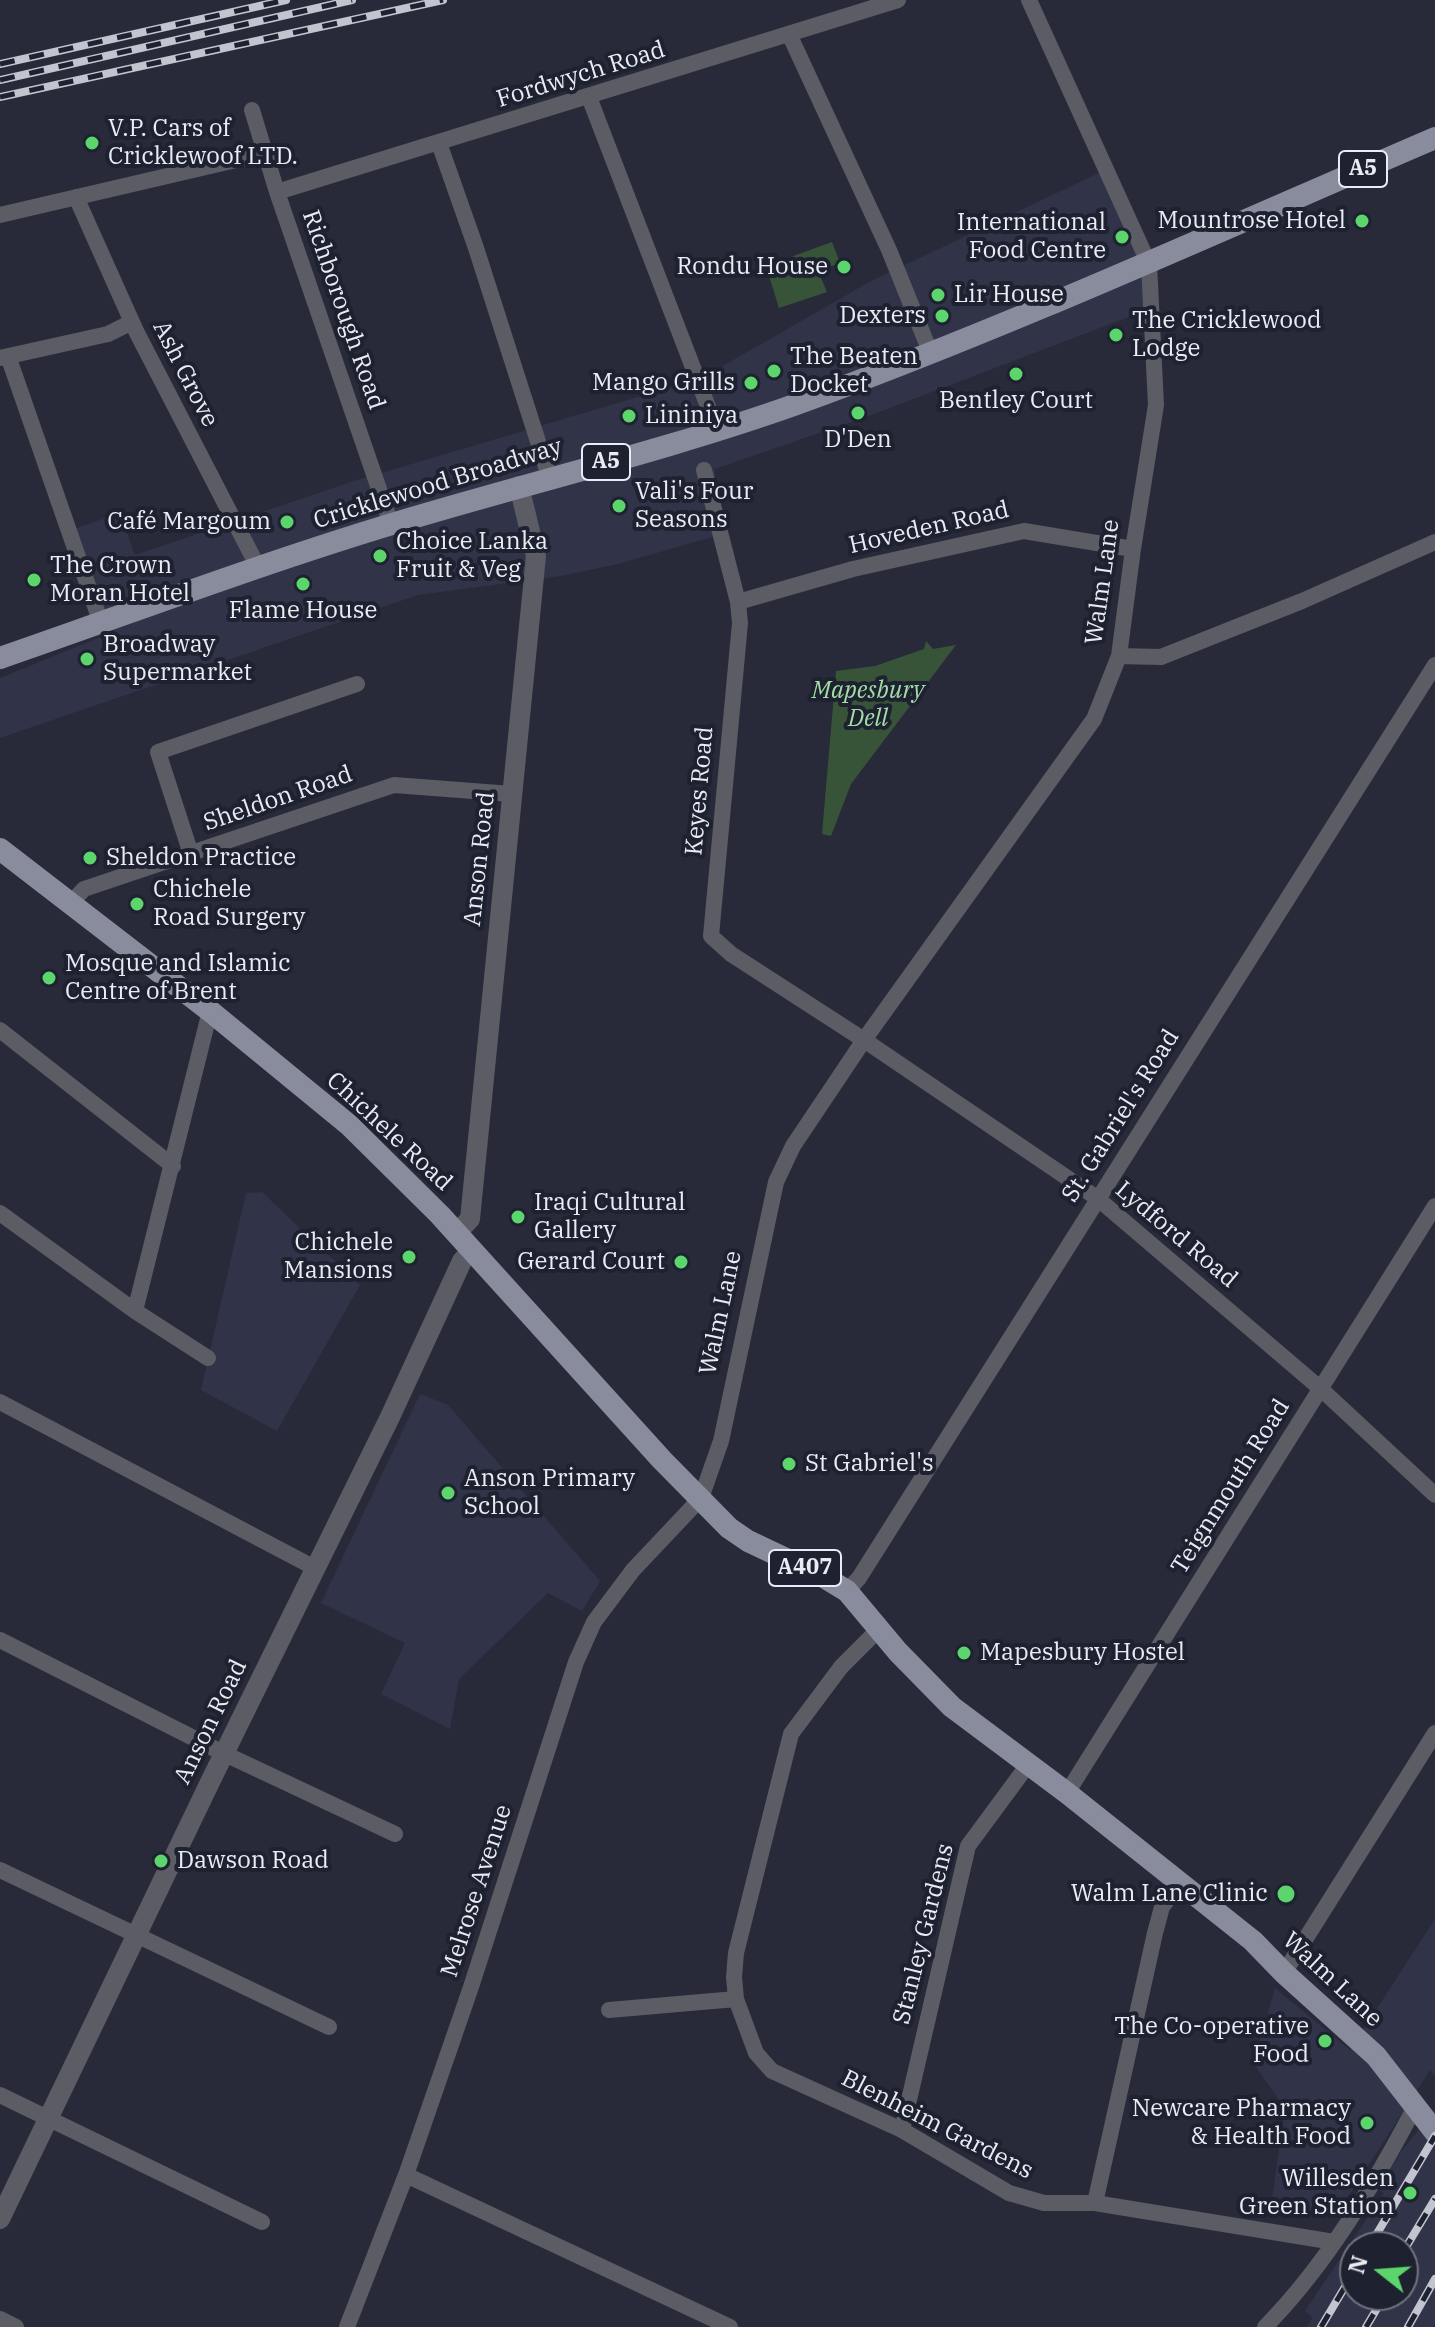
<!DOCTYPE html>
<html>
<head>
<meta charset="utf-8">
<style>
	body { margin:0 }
	#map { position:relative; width:1435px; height:2327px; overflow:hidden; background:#282a39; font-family:"IBM Plex Serif",serif }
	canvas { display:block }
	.north { position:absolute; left:1339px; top:2231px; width:80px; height:80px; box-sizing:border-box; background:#1e212f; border:2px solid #6f727e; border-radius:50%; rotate:287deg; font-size:22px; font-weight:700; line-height:32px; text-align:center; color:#e9ebf5 }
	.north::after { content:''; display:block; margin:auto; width:28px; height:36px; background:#5cd56d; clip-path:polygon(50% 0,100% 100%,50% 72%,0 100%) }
</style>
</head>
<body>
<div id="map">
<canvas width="1435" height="2327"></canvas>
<div class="north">N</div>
</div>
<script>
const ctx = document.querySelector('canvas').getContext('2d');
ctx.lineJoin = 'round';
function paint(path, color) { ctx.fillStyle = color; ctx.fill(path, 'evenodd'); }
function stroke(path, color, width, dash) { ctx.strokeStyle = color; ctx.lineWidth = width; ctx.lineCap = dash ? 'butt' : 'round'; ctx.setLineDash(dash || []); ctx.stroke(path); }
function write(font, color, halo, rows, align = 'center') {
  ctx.font = font + ' "IBM Plex Serif",serif'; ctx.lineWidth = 8; ctx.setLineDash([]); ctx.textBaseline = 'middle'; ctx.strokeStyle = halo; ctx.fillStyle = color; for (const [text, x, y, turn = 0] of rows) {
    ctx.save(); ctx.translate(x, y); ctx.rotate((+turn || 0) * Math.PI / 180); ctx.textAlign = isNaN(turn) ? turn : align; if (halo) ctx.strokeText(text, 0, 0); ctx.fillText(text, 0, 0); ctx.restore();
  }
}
paint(new Path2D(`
	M 1103,171 L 1147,260 L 1147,310 L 874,414 L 715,469 L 716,536 L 618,564 L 561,576 L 418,595 L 0,738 L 0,678 L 113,632 L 74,529 L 120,513 L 135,555 L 351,482 L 702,378 L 871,281 Z
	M 262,1192 L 360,1285 L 277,1431 L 201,1390 L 246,1193 Z
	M 420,1394 L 448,1405 L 600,1581 L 582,1611 L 548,1593 L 459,1679 L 450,1729 L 381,1694 L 405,1643 L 321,1603 Z
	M 1435,1919 L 1435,2077 L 1430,2070 L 1350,2194 L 1335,2208 L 1321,2216 L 1304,2217 L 1270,2214 L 1285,2108 L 1253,2063 L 1275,1988 L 1350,2050 Z
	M 1435,2109 L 1435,2324 L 1433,2327 L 1307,2327 L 1313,2318 L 1305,2311 L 1384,2193 L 1378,2189 L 1401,2152 ZM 1355,2247 L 1403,2247 L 1403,2295 L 1355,2295 Z`), '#313449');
paint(new Path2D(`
	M 832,242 L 840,263 L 818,271 L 827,292 L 779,308 L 766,266 Z
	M 926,641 L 933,649 L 956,645 L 851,784 L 831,836 L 822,834 L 836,671 L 875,666 L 924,649 Z`), '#375439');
stroke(new Path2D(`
	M 790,36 L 889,250 L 931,354
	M 589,97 L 717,430
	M 252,110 L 277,192 L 391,524
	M 439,143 L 476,248 L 550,479
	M 277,192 L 898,0
	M 76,197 L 136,331 L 259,569
	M 0,215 L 266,153
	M 8,356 L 101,623
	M 0,358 L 108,334 L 132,322
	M 704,470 L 738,602 L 740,623 L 711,936 L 731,954 L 864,1040 L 1097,1198 L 1321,1389 L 1435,1495
	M 738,602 L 853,569 L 1024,531 L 1133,549
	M 1119,656 L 1161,657 L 1302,601 L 1435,542
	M 191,854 L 158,752 L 357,684
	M 70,904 L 84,889 L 394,785 L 512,794
	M 0,1030 L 173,1166
	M 0,1213 L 135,1311 L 208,1358
	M 135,1311 L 210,1011
	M 0,1402 L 315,1568
	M 847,1591 L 859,1578 L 1435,665
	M 880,1628 L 841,1667 L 791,1734 L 736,1953 L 734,1977 L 736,1999 L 756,2053 L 772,2071 L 902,2130 L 1009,2193 L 1044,2203 L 1095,2203 L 1334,2242
	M 0,1640 L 225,1754 L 395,1834
	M 1067,1793 L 1435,1206
	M 0,1870 L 329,2027
	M 1284,1973 L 1435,1733
	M 609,2010 L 736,1999
	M 0,2095 L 262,2222
	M 902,2130 L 968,1846 L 1027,1766
	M 406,2175 L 730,2327
	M 1095,2203 L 1155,1933 L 1162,1907 L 1179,1884
	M 0,2319 L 16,2327
	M 347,2327 L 406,2175 L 471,1987 L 576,1662 L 594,1622 L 633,1570 L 701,1498 L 721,1441 L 776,1182 L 793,1146 L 864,1040 L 1094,719 L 1119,656 L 1133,549 L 1156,405 L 1149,264 L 1029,0
	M 1265,2327 C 1327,2264 1375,2183 1416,2105`), '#5b5c64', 16);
stroke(new Path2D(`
	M 457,1233 L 470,1219 L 535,566 L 536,556 L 519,486
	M 0,2219 L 211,1780 L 390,1417 L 462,1261 L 472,1250`), '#5b5c64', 20);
stroke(new Path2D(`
	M 0,658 C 130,613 260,564 392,524 C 527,483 665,451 797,404 C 1014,325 1223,229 1435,138
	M 0,849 L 210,1011 L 349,1125 L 440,1215 L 662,1460 L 729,1528 L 748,1541 L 824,1577 L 847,1591 L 898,1652 L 952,1707 L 1067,1793 L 1253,1941 L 1284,1973 L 1376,2056 L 1435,2132`), '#898c9c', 22);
const rail = new Path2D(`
	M 0,64 L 286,0
	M 0,80 L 352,0
	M 0,97 L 443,0
	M 1369,2247 L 1435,2136
	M 1403,2252 L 1435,2199
	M 1321,2327 L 1355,2270
	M 1366,2327 L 1385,2295
	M 1408,2327 L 1435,2279`);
stroke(rail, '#c2c4cf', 8);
stroke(rail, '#1e212f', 5, [15]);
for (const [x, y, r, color] of [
	[92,143,8,"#5cd56d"],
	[1362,221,8,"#5cd56d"],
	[1122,237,8,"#5cd56d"],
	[844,267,8,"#5cd56d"],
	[938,295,8,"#5cd56d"],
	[942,316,8,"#5cd56d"],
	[1116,335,8,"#5cd56d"],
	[774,371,8,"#5cd56d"],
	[1016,374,8,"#5cd56d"],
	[751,383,8,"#5cd56d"],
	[858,413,8,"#5cd56d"],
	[629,416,8,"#5cd56d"],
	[619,506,8,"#5cd56d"],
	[287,522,8,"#5cd56d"],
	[380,556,8,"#5cd56d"],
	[34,580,8,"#5cd56d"],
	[303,584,8,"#5cd56d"],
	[87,659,8,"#5cd56d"],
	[90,858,8,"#5cd56d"],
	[137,904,8,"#5cd56d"],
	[49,978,8,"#5cd56d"],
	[518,1217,8,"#5cd56d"],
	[409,1257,8,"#5cd56d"],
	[681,1262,8,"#5cd56d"],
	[789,1464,8,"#5cd56d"],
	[448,1493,8,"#5cd56d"],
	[964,1653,8,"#5cd56d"],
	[161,1861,8,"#5cd56d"],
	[1286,1894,10,"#5cd56d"],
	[1325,2041,8,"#5cd56d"],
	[1367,2123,8,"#5cd56d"],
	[1410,2193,8,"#5cd56d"]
]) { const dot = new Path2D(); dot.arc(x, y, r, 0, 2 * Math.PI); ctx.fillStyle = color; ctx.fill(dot); stroke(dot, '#1e212f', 3); }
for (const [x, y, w] of [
	[1363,169,48],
	[606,462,48],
	[805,1568,72]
]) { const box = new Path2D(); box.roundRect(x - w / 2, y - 18, w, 36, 6); ctx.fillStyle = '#1e212f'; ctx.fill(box); stroke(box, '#e9ebf5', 2); }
write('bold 22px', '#e9ebf5', null, [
	["A5",1363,169],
	["A5",606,462],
	["A407",805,1568]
]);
write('24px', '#e9ebf5', '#1e212f', [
	["Fordwych Road",581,75,-17],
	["Richborough Road",343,310,71],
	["Ash Grove",185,374,63],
	["Cricklewood Broadway",438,484,-17],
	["Hoveden Road",929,528,-13],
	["Walm Lane",1103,582,-82],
	["Keyes Road",700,791,-85],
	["Sheldon Road",278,799,-19],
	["Anson Road",480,859,-84],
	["St. Gabriel's Road",1121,1116,-58],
	["Chichele Road",389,1132,43],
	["Lydford Road",1176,1235,40],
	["Walm Lane",721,1313,-78],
	["Teignmouth Road",1231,1487,-58],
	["Anson Road",211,1722,-64],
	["Melrose Avenue",477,1891,-72],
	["Stanley Gardens",924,1934,-76],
	["Walm Lane",1332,1980,43],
	["Blenheim Gardens",937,2125,27]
]);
write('24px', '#e9ebf5', '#1e212f', [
	["V.P. Cars of",108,129],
	["Cricklewoof LTD.",108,157],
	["Mountrose Hotel",1346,221,"right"],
	["International",1106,223,"right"],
	["Food Centre",1106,251,"right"],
	["Rondu House",828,267,"right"],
	["Lir House",954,295],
	["Dexters",926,316,"right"],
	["The Cricklewood",1132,321],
	["Lodge",1132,349],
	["The Beaten",790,357],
	["Docket",790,385],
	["Mango Grills",735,383,"right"],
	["Bentley Court",1016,401,"center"],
	["Lininiya",645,416],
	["D'Den",858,440,"center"],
	["Vali's Four",635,492],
	["Seasons",635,520],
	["Café Margoum",271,522,"right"],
	["Choice Lanka",396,542],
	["Fruit & Veg",396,570],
	["The Crown",50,566],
	["Moran Hotel",50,594],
	["Flame House",303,611,"center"],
	["Broadway",103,645],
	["Supermarket",103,673],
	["Sheldon Practice",106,858],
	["Chichele",153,890],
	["Road Surgery",153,918],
	["Mosque and Islamic",65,964],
	["Centre of Brent",65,992],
	["Iraqi Cultural",534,1203],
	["Gallery",534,1231],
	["Chichele",393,1243,"right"],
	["Mansions",393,1271,"right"],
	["Gerard Court",665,1262,"right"],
	["St Gabriel's",805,1464],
	["Anson Primary",464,1479],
	["School",464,1507],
	["Mapesbury Hostel",980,1653],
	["Dawson Road",177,1861],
	["Walm Lane Clinic",1268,1894,"right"],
	["The Co-operative",1309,2027,"right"],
	["Food",1309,2055,"right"],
	["Newcare Pharmacy",1351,2109,"right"],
	["& Health Food",1351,2137,"right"],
	["Willesden",1394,2179,"right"],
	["Green Station",1394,2207,"right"]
], 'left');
write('italic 24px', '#a3dea7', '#1e212f', [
	["Mapesbury",868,691],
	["Dell",868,719]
]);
</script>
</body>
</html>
